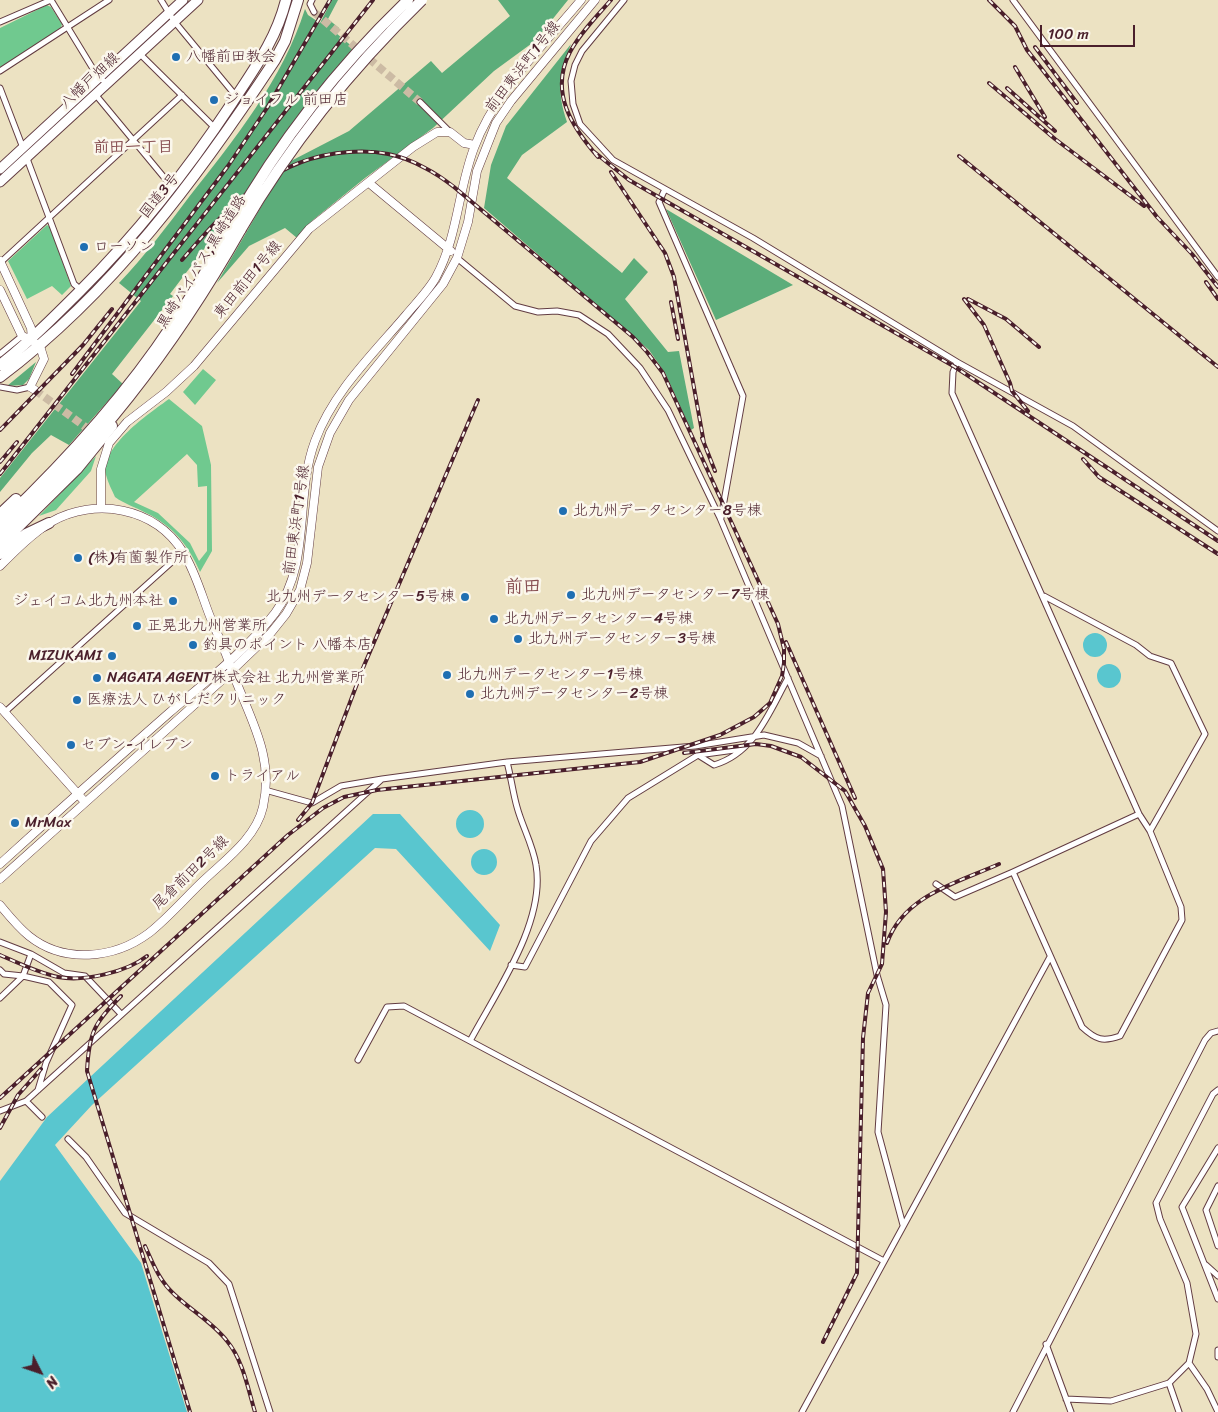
<!DOCTYPE html>
<html>
<head>
<meta charset="utf-8">
<style>
	body { margin:0 }
	#map { position:relative; width:1218px; height:1412px; overflow:hidden; background:#ece2c2; font-family:Sriracha,sans-serif }
	canvas { display:block }
	.north { position:absolute; left:15px; top:1347px; width:50px; height:50px; -webkit-text-stroke:4px #fbf7ec; paint-order:stroke; rotate:131deg; font-size:14px; font-weight:700; line-height:20px; text-align:center; color:#4a1f2b }
	.north::after { content:''; display:block; margin:auto; width:18px; height:22px; background:#4a1f2b; clip-path:polygon(50% 0,100% 100%,50% 72%,0 100%) }
	.scale { position:absolute; left:1040px; top:25px; width:95px; height:22px; box-sizing:border-box; border:2px solid #4a1f2b; border-top:0; padding-left:6px; font-size:15px; line-height:18px; white-space:nowrap; color:#4a1f2b; -webkit-text-stroke:4px #fbf7ec; paint-order:stroke }
</style>
</head>
<body>
<div id="map">
<canvas width="1218" height="1412"></canvas>
<div class="north">N</div>
<div class="scale">100 m</div>
</div>
<script>
const ctx = document.querySelector('canvas').getContext('2d');
ctx.lineJoin = 'round';
function paint(path, color) { ctx.fillStyle = color; ctx.fill(path, 'evenodd'); }
function stroke(path, color, width, dash) { ctx.strokeStyle = color; ctx.lineWidth = width; ctx.lineCap = dash ? 'butt' : 'round'; ctx.setLineDash(dash || []); ctx.stroke(path); }
function write(font, color, halo, rows, align = 'center') {
  ctx.font = font + ' Sriracha,"Klee One",sans-serif'; ctx.lineWidth = 5; ctx.setLineDash([]); ctx.textBaseline = 'middle'; ctx.strokeStyle = halo; ctx.fillStyle = color; for (const [text, x, y, turn = 0] of rows) {
    ctx.save(); ctx.translate(x, y); ctx.rotate((+turn || 0) * Math.PI / 180); ctx.textAlign = isNaN(turn) ? turn : align; if (halo) ctx.strokeText(text, 0, 0); ctx.fillText(text, 0, 0); ctx.restore();
  }
}
paint(new Path2D(`
	M 47,5 L 51,7 L 62,24 L 61,28 L 0,68 L 0,28 Z
	M 47,225 L 50,227 L 71,286 L 62,295 L 52,286 L 27,299 L 8,261 Z
	M 203,369 L 216,380 L 195,405 L 183,392 Z
	M 169,399 L 202,426 L 211,465 L 212,551 L 200,572 C 189,546 172,525 146,513 C 136,507 124,504 115,497 C 112,490 108,483 106,475 C 100,446 150,413 169,399 ZM 187,454 L 197,465 L 198,487 L 207,486 L 207,551 L 199,561 L 190,543 L 158,513 L 134,502 Z
	M 96,456 L 91,471 L 56,510 L 39,516 Z`), '#70c98f');
paint(new Path2D(`
	M 332,0 L 338,0 L 328,19 L 339,28 L 336,33 L 354,48 L 316,93 L 273,150 L 289,162 L 349,131 L 431,61 L 442,73 L 510,16 L 498,0 L 568,0 L 535,41 L 494,71 L 433,128 L 365,178 L 313,220 L 297,238 L 285,228 L 249,246 L 217,283 L 276,181 L 236,210 L 226,220 L 170,294 L 173,296 L 112,374 L 123,384 L 69,445 L 51,435 L 32,453 L 0,492 L 0,478 L 141,301 L 119,283 C 145,256 167,226 189,197 C 234,140 283,79 305,9 L 308,15 L 320,23 Z
	M 571,44 C 560,75 556,89 567,122 L 522,155 L 507,178 L 622,273 L 634,258 L 648,272 L 625,299 L 668,352 L 679,351 L 694,428 L 691,430 L 665,373 L 649,350 L 484,208 L 491,165 L 506,126 Z
	M 666,209 L 793,285 L 716,320 Z
	M 36,362 L 29,379 L 23,385 L 7,386 Z`), '#5cad7a');
paint(new Path2D(`
	M1083 645a12 12 0 1 1 24 0a12 12 0 1 1-24 0Z
	M1097 676a12 12 0 1 1 24 0a12 12 0 1 1-24 0Z
	M456 824a14 14 0 1 1 28 0a14 14 0 1 1-28 0Z
	M 373,814 L 400,814 L 500,925 L 490,951 L 396,849 L 375,848 L 92,1105 L 55,1145 L 141,1263 L 187,1412 L 0,1412 L 0,1181 L 47,1117 Z
	M471 862a13 13 0 1 1 26 0a13 13 0 1 1-26 0Z`), '#59c6cf');
stroke(new Path2D(`
	M 314,12 L 420,102
	M 35,390 L 95,434`), '#ccbba4', 8, [8, 4]);
const street = new Path2D(`
	M 161,0 L 174,21 L 236,96
	M 312,0 L 310,4 L 314,12
	M 624,0 L 582,51 L 575,65 L 571,81 L 573,104 L 580,124 L 613,160 L 753,238 L 957,362 L 1073,426 L 1218,531
	M 1013,0 L 1218,277
	M 0,22 L 51,0 L 98,77 L 107,83
	M 140,54 L 215,128
	M 0,71 L 109,0
	M 0,88 L 23,148
	M 95,94 L 172,187
	M 420,102 L 450,132
	M 26,156 L 74,284 L 81,290
	M 665,189 L 659,202 L 743,396 L 721,518
	M 457,258 L 515,306 L 538,312 L 557,311 L 579,315 L 608,334 L 640,368 L 668,410 L 720,518 L 842,806 L 877,975 L 886,1005 L 878,1132 L 903,1225
	M 1,262 L 182,95
	M 0,354 L 22,336
	M 957,362 L 953,372 L 952,393 L 1139,814 L 1150,831 L 1181,907 L 1182,920 L 1120,1036 C 1103,1042 1096,1040 1082,1027 L 1013,872 L 1139,814
	M 0,387 L 17,390 L 30,387
	M 1044,596 L 1136,645 L 1150,656 L 1171,663 L 1205,734 L 1150,831
	M 5,712 L 183,552
	M 698,755 L 714,765 C 755,753 769,712 788,678
	M 507,762 C 511,777 513,793 517,807 C 522,826 533,845 536,865 C 546,922 496,992 470,1041 L 884,1261
	M 265,790 L 312,803 L 341,786 L 382,779 L 507,762 L 695,746 L 764,735 L 798,743 L 821,756
	M 936,884 L 955,897 L 1013,872
	M 0,942 L 31,954 L 64,973 L 85,976 L 121,1014
	M 511,965 L 525,967 L 591,841 L 628,798 L 698,755 L 742,749
	M 0,970 L 4,974 L 23,976 L 31,954
	M 0,998 L 23,976 L 49,982 L 72,1005 L 46,1063 L 38,1090
	M 358,1060 L 387,1007 L 404,1006 L 470,1041
	M 26,1101 L 42,1117
	M 0,1111 L 26,1101 L 381,780
	M 68,1139 L 86,1157 L 125,1213 L 209,1263 L 229,1284 L 270,1412
	M 1218,1148 L 1182,1207 L 1218,1299
	M 1218,1186 L 1206,1210 L 1218,1246
	M 1206,1265 L 1218,1276
	M 1046,1344 L 1071,1412
	M 1218,1350 L 1218,1357
	M 1189,1363 L 1207,1389 L 1218,1412
	M 1169,1383 L 1179,1412
	M 1066,1399 L 1111,1401 L 1169,1383 L 1189,1363 L 1196,1334 L 1187,1283 L 1160,1219 L 1156,1203 L 1213,1094 L 1218,1090
	M 802,1412 L 1050,957
	M 1013,1412 L 1205,1040 L 1211,1033 L 1218,1031`);
const secondary = new Path2D(`
	M 369,183 L 451,251
	M 0,261 L 31,328 L 32,340 L 22,336 L 0,290
	M 35,390 L 30,387 L 44,359 L 40,346 L 35,343
	M 101,507 L 101,469 L 109,443 L 127,422 L 166,392 L 194,366 L 309,229 L 413,147 L 437,132 L 450,132 L 464,143 L 475,145
	M 0,566 C 15,551 33,533 51,522 C 95,497 155,507 183,552 C 195,571 201,593 209,614 C 216,632 225,649 231,668 C 248,716 275,754 263,807 C 256,838 225,860 203,881 C 185,898 168,918 149,933 C 114,959 64,964 29,936 C 18,927 9,916 0,905
	M 0,707 L 85,802
	M 0,864 C 56,813 112,763 169,713 C 205,682 246,651 275,613 C 312,563 294,497 315,441 C 333,392 373,354 406,315 C 416,303 429,290 436,277 C 458,236 458,190 474,148 C 495,91 543,46 581,0
	M 0,879 L 222,680 L 270,634 L 286,614 L 300,590 L 307,563 L 318,467 L 330,433 L 349,400 L 443,284 L 457,258 L 468,222 L 477,171 L 496,123 L 511,101 L 595,0`);
const primary = new Path2D(`
	M 0,169 L 183,0
	M 0,182 L 198,0`);
const highway = new Path2D(`
	M 0,365 C 29,342 54,317 80,291 C 138,233 187,171 232,103 C 254,69 276,40 286,0
	M 0,377 C 113,292 198,177 275,60 L 285,41 L 298,0
	M 0,514 L 16,499
	M 0,524 C 63,464 124,398 172,325 C 194,293 214,258 233,224
	M 0,534 C 98,447 177,342 241,229
	M 0,545 L 77,469 L 112,426
	M 0,554 L 26,534 L 49,523`);
stroke(street, '#623c42', 7);
stroke(secondary, '#623c42', 9);
stroke(primary, '#623c42', 11);
stroke(highway, '#623c42', 12);
stroke(street, '#fff', 5);
stroke(secondary, '#fff', 8);
stroke(primary, '#fff', 9);
stroke(highway, '#fff', 10);
const rail = new Path2D(`
	M 989,0 L 1015,26 L 1027,50 L 1157,217 L 1192,254 L 1218,287
	M 1035,47 L 1077,103
	M 1015,67 L 1045,117
	M 989,83 L 1055,139 L 1144,206
	M 1007,88 L 1055,131
	M 593,151 L 629,180 L 955,367 L 1218,541
	M 959,156 L 1218,367
	M 598,157 C 572,127 549,92 570,52 C 580,33 597,16 611,0
	M 611,172 L 665,253 L 674,277 L 704,443
	M 1206,282 L 1218,299
	M 964,299 L 984,325 L 1010,383 L 1012,391 L 1028,411
	M 968,299 L 1006,319 L 1039,347
	M 671,302 L 678,339
	M 72,374 L 228,166 L 267,108 L 330,0
	M 0,430 L 83,345 L 112,309
	M 702,438 L 715,471
	M 1083,459 L 1099,477 L 1218,554
	M 0,462 L 17,442
	M 0,474 L 373,0
	M 786,642 L 855,798
	M 684,753 L 756,744 L 771,746 L 801,757 L 845,791 L 865,826 L 883,869 L 886,912 L 882,964 L 868,993 L 863,1038 L 857,1273 L 823,1342
	M 298,820 L 312,803 L 363,668 L 478,400
	M 887,943 C 904,895 957,883 999,864
	M 0,955 C 18,963 39,973 58,977 C 84,982 127,972 147,956
	M 121,996 C 94,1023 89,1033 87,1071 L 190,1412
	M 0,1098 L 288,835 L 323,808 L 344,797 L 377,790 L 640,762 L 720,735 L 754,717 L 770,703 L 782,676 L 784,663 L 784,649 L 778,624 L 674,397 L 663,373 L 647,352 L 633,337 L 454,187 C 445,180 435,173 425,168 C 400,154 377,150 349,152 C 274,157 228,206 182,260
	M 0,1128 L 18,1095 L 41,1069
	M 145,1246 C 153,1264 160,1282 175,1295 C 192,1311 213,1323 227,1341 C 243,1360 248,1389 255,1412`);
stroke(rail, '#4a1f2b', 4);
stroke(rail, '#fbf7ec', 2, [5.5]);
const highwayBridge = new Path2D(`
	M 233,224 C 280,141 339,66 408,0
	M 241,229 C 291,143 351,69 422,0`);
stroke(highwayBridge, '#623c42', 12, []);
stroke(highwayBridge, '#fff', 10);
for (const [x, y, r, color] of [
	[176,57,5,"#1f6fb2"],
	[214,100,5,"#1f6fb2"],
	[84,247,5,"#1f6fb2"],
	[563,511,5,"#1f6fb2"],
	[78,558,5,"#1f6fb2"],
	[571,595,5,"#1f6fb2"],
	[465,597,5,"#1f6fb2"],
	[173,601,5,"#1f6fb2"],
	[494,619,5,"#1f6fb2"],
	[137,626,5,"#1f6fb2"],
	[518,639,5,"#1f6fb2"],
	[193,645,5,"#1f6fb2"],
	[112,656,5,"#1f6fb2"],
	[447,675,5,"#1f6fb2"],
	[97,678,5,"#1f6fb2"],
	[470,694,5,"#1f6fb2"],
	[77,700,5,"#1f6fb2"],
	[71,745,5,"#1f6fb2"],
	[215,776,5,"#1f6fb2"],
	[15,823,5,"#1f6fb2"]
]) { const dot = new Path2D(); dot.arc(x, y, r, 0, 2 * Math.PI); ctx.fillStyle = color; ctx.fill(dot); stroke(dot, '#fbf7ec', 2); }
write('15px', '#4a1f2b', '#fbf7ec', [
	["八幡前田教会",186,57],
	["ジョイフル 前田店",224,100],
	["ローソン",94,247],
	["北九州データセンター8号棟",573,511],
	["(株)有薗製作所",88,558],
	["北九州データセンター7号棟",581,595],
	["北九州データセンター5号棟",455,597,"right"],
	["ジェイコム北九州本社",163,601,"right"],
	["北九州データセンター4号棟",504,619],
	["正晃北九州営業所",147,626],
	["北九州データセンター3号棟",528,639],
	["釣具のポイント 八幡本店",203,645],
	["MIZUKAMI",102,656,"right"],
	["北九州データセンター1号棟",457,675],
	["NAGATA AGENT株式会社 北九州営業所",107,678],
	["北九州データセンター2号棟",480,694],
	["医療法人 ひがしだクリニック",87,700],
	["セブン-イレブン",81,745],
	["トライアル",225,776],
	["MrMax",25,823]
], 'left');
write('15px', '#4a1f2b', '#fbf7ec', [
	["前田東浜町1号線",523,67,-52],
	["八幡戸畑線",90,81,-43],
	["国道3号",160,196,-51],
	["黒崎バイパス;黒崎道路",202,262,-58],
	["東田前田1号線",248,280,-50],
	["前田東浜町1号線",297,520,-82],
	["尾倉前田2号線",191,873,-44]
]);
write('bold 16px', '#874e51', '#fbf7ec', [
	["前田一丁目",133,148]
]);
write('bold 18px', '#874e51', '#fbf7ec', [
	["前田",523,587]
]);
</script>
</body>
</html>
